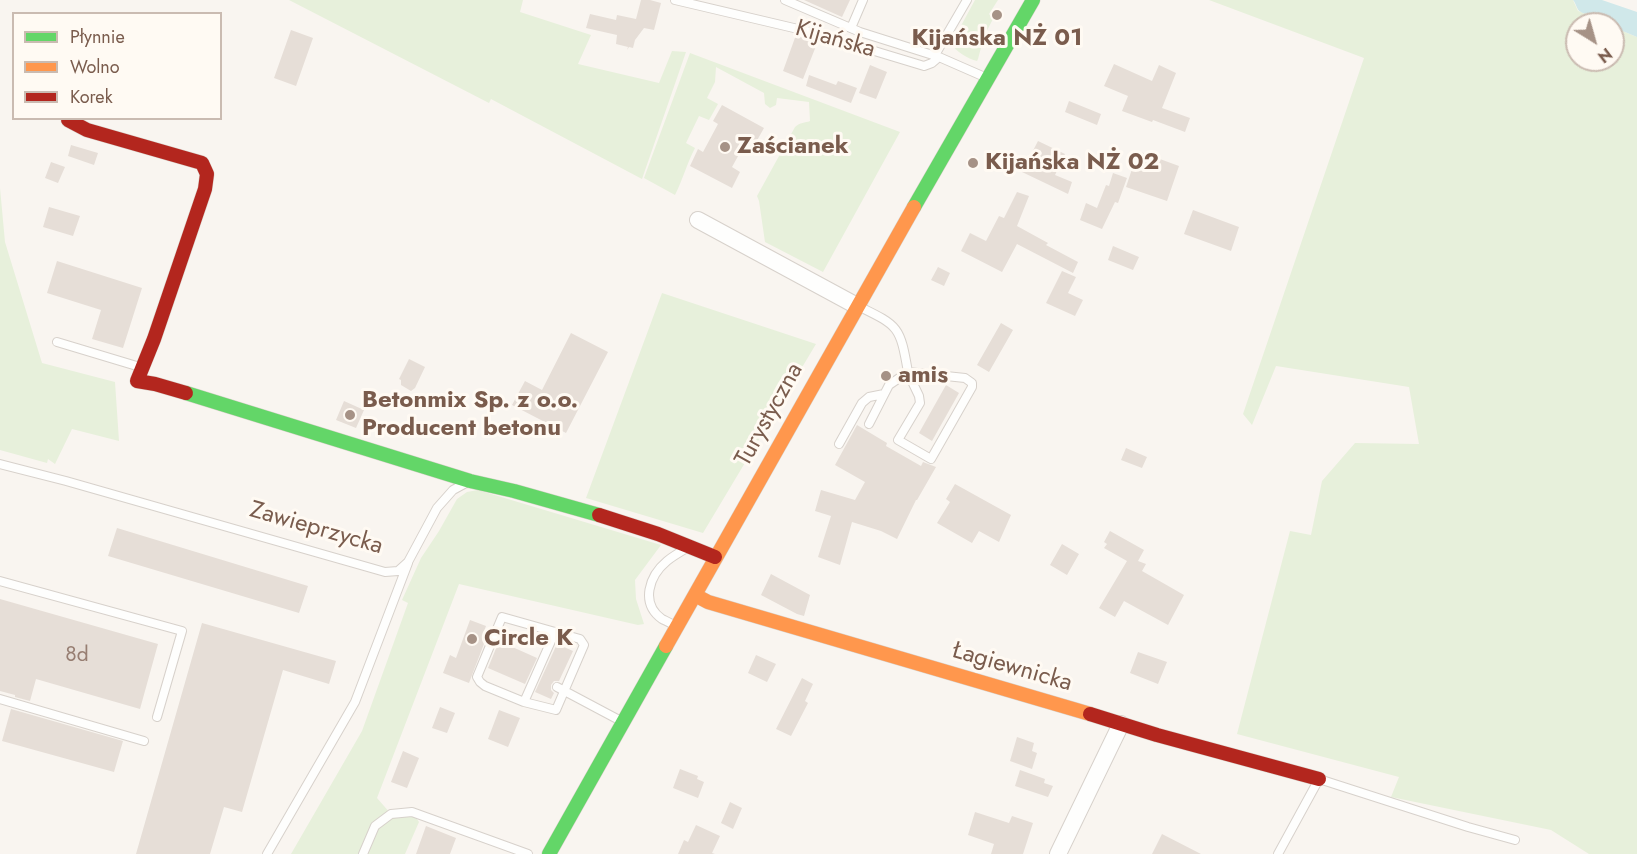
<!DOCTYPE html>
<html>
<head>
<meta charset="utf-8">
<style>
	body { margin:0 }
	#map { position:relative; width:1637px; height:854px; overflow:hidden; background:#f9f5f0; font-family:Jost,sans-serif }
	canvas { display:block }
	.legend { position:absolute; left:12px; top:12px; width:210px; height:108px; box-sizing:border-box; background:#fffaf3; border:2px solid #cabbb1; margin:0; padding:8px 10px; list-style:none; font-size:18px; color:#7a5c4d }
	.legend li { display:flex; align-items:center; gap:12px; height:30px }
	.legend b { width:30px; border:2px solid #cabbb1 }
	.north { position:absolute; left:1565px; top:12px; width:60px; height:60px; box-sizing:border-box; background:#fffaf3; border:2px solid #cabbb1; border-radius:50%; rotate:143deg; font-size:16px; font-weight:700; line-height:24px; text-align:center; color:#7a5c4d }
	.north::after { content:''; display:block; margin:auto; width:21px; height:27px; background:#a69286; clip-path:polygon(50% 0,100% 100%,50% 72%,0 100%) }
</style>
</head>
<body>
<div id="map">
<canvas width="1637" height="854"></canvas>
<ul class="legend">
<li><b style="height:8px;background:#63d668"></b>Płynnie</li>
<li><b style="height:8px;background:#ff974d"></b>Wolno</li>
<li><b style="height:8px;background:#b3261e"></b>Korek</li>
</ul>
<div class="north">N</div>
</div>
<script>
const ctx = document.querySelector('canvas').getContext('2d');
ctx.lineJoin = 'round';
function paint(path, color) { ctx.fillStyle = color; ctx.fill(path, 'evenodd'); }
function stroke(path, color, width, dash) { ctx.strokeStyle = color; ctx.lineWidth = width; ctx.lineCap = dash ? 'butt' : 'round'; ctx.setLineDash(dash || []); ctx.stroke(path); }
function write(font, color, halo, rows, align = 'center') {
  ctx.font = font + ' Jost,sans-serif'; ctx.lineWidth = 6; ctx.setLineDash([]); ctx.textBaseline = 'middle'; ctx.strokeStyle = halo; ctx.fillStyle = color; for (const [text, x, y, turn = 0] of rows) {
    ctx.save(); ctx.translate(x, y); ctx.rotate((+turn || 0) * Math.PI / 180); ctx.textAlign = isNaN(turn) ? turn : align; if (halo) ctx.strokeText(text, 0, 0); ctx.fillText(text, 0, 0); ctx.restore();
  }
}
paint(new Path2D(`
	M 289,0 L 523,0 L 520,12 L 591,35 L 578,64 L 659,83 L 672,51 L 686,52 L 642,179 L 491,99 L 489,103 Z
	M 975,0 L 998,0 L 989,14 L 993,19 L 982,40 L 956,35 Z
	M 1209,0 L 1573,0 L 1578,11 L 1594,16 L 1608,24 L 1577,24 L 1577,60 L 1613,60 L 1613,27 L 1637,37 L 1637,854 L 1589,854 L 1551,830 L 1391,797 L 1399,777 L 1237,734 L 1290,531 L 1311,535 L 1322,481 L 1355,443 L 1419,444 L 1409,387 L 1276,366 L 1252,425 L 1243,414 L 1364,58 Z
	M 953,38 L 982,44 L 978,59 L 977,61 C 968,59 955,51 951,43 Z
	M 690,53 L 900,132 L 823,272 L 765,242 L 759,201 L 757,196 L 795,127 C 800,122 805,123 810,121 L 809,102 L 777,98 L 776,105 L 770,108 L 765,104 L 764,93 L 716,67 L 715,82 L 707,98 L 718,104 L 709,120 L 699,116 L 686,143 L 695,148 C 687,163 683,179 675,195 L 644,178 Z
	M 0,188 L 5,242 L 42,363 L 115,382 L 119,441 L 72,429 L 55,464 L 48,459 L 47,463 L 0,450 Z
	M 662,293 L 816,344 L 703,533 L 586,498 Z
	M 478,490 L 661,545 L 635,580 L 636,599 L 644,624 L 638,625 L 459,584 L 377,798 L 391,814 L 412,812 L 419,822 L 405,854 L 291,854 L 362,731 L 408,603 L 402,600 L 421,558 L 439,531 L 457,499 L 467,492 Z`), '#e7f0db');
paint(new Path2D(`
	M 1573,0 L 1602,0 L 1637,12 L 1637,37 L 1613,27 L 1613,24 C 1604,24 1598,17 1590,14 C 1587,13 1583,14 1581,12 C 1577,11 1576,3 1573,0 Z`), '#d0e8ea');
paint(new Path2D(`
	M 641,0 L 650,0 L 661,3 L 654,30 L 644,28 L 635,40 L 633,48 L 629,47 L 627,50 L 628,47 L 616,44 L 617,35 L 586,28 L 590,14 L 616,20 L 617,15 L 636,19 Z
	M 804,0 L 850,0 L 842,17 Z
	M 291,30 L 313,38 L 296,86 L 274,78 Z
	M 796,35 L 812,41 L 811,44 L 816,46 L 803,79 L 783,71 Z
	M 1114,64 L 1152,81 L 1159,65 L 1176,73 L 1162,108 L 1190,118 L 1185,132 L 1153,120 L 1152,122 L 1122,111 L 1128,96 L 1104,86 Z
	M 870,65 L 887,72 L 876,99 L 859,93 Z
	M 809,75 L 836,85 L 838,81 L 857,88 L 851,103 L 806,86 Z
	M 1069,101 L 1101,114 L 1097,125 L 1065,112 Z
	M 722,105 L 764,128 L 755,144 L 747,140 L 732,167 L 740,172 L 732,188 L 690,166 L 698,149 L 703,152 L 718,124 L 713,121 Z
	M 1038,141 L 1065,154 L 1055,175 L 1072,182 L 1068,194 L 1022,172 Z
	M 71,145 L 98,153 L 94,165 L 68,156 Z
	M 1138,151 L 1179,166 L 1167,201 L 1126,187 Z
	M 51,162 L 65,167 L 58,183 L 45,178 Z
	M 1113,173 L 1127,178 L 1118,203 L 1115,202 L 1102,229 L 1080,220 L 1086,203 L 1097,208 L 1106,185 L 1109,186 Z
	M 1017,192 L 1029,196 L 1017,226 L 1048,243 L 1046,245 L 1078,262 L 1073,273 L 1017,244 L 1002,272 L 961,251 L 970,233 L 986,241 L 999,216 L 1004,218 Z
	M 49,207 L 80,216 L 73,236 L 43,227 Z
	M 1193,210 L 1239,227 L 1231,251 L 1184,234 Z
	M 1113,246 L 1139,257 L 1133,270 L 1108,260 Z
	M 57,261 L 142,288 L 123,348 L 92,339 L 101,310 L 47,293 Z
	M 938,267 L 950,273 L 944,286 L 931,280 Z
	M 1062,271 L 1076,277 L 1068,293 L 1083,300 L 1075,316 L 1046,303 Z
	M 1001,323 L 1013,330 L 989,372 L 977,365 Z
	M 571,333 L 608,352 L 566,433 L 512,405 L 525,381 L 542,390 Z
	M 409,359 L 425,367 L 415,388 L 411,391 L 401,385 L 401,380 L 399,379 Z
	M 946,385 L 959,393 L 932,441 L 919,433 Z
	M 344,401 L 364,410 L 356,428 L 336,420 Z
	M 857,425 L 887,443 L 886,446 L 921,466 L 923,462 L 936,467 L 917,500 L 916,500 L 897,539 L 881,531 L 852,522 L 840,565 L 818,557 L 831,516 L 815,511 L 821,490 L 855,500 L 865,482 L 835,465 Z
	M 1126,448 L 1147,457 L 1142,468 L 1121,460 Z
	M 955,484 L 1011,515 L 999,542 L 979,531 L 972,543 L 937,523 L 950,502 L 946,499 Z
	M 117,528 L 308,586 L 299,613 L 108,556 Z
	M 1110,531 L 1144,550 L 1138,561 L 1146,564 L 1142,571 L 1184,595 L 1168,625 L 1124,601 L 1115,617 L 1099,608 L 1127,561 L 1104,548 L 1107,544 L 1104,542 Z
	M 1062,544 L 1079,554 L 1067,575 L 1050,565 Z
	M 771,574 L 810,595 L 804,616 L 797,614 L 761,595 Z
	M 0,599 L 158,644 L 140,709 L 36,679 L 30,701 L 15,697 L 15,695 L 0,691 Z
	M 470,620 L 486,626 L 483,634 L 487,636 L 469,683 L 443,673 L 450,655 L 456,658 Z
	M 202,623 L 336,661 L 329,684 L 283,670 L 242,812 L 224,807 L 210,854 L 136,854 Z
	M 499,641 L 537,658 L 525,684 L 488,668 Z
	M 557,644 L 573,651 L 559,681 L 554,681 L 551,685 L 551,690 L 554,693 L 551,699 L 535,692 Z
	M 1138,652 L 1167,662 L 1158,684 L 1130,673 Z
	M 756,655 L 776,664 L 767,682 L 748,673 Z
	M 802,678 L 813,684 L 805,701 L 808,703 L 791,736 L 776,729 Z
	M 440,707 L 455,713 L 447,733 L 432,728 Z
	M 11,709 L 123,741 L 114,772 L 2,741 Z
	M 499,710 L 520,718 L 508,747 L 488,739 Z
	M 1017,737 L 1034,743 L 1032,751 L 1037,753 L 1032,769 L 1010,761 Z
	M 403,751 L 419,758 L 407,788 L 391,782 Z
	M 680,769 L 698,776 L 697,779 L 704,782 L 698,798 L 673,788 Z
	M 1020,770 L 1045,779 L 1044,783 L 1053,786 L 1048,797 L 1015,786 Z
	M 730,802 L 742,808 L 733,829 L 721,823 Z
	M 975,812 L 1009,823 L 1012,816 L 1033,823 L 1023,854 L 991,854 L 994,844 L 968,835 Z
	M 696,825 L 720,836 L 712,853 L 715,854 L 678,854 L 684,840 L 688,842 Z
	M 426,826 L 456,838 L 450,854 L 416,854 Z
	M 1162,834 L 1201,854 L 1152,854 Z`), '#e6ded7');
const lane = new Path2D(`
	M 675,0 L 815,33 L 924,66 L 932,63 L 939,57 L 987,78
	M 785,0 L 860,32 L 939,57
	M 851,28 L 863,0
	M 935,55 L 967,0
	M 858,306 C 899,326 900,326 908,372 L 909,375 L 919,396 L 920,403 L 898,440 L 931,459 L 972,387 L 972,383 L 965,378 L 908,372 L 889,385 L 869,424
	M 57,342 L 140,367
	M 839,444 L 862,403 L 869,397 L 884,394
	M 0,464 L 66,481 L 385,572 L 398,571 L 408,562 L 437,508 L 453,490 L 464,484
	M 0,581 L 182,631 L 157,717
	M 502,617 L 580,639 L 584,645 L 556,710 L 524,702 L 485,686 L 480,682 L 477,677 Z
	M 675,626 C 671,623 666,621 662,619 C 640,603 649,576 667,561 C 673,556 680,552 687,548
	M 557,687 L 621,721
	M 0,699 L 144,741
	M 524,702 L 555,632
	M 267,854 L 355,702 L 408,563
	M 363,854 L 375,826 L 391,814 L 412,812 L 528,854
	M 1278,854 L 1319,779 L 1468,827 L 1515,840`);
const street = new Path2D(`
	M 698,220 L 857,306
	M 1058,854 L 1121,724`);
const fast = new Path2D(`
	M 914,207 L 1033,0
	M 186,393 L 470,481 L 514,491 L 599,515
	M 549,854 L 666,646`);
const slow = new Path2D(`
	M 695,595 L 708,602 L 1090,714
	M 666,646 L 914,207`);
const jam = new Path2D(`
	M 68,120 L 87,130 L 202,163 L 207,174 L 205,189 L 154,339 L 137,381 L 155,384 L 186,393
	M 599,515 L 658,534 L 715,557
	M 1090,714 L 1157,735 L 1319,779`);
stroke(lane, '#d7d1cb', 10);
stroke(street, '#d7d1cb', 18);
stroke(fast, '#d9d2cb', 15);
stroke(slow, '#d9d2cb', 15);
stroke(jam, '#d9d2cb', 15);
stroke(lane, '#fefefd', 8);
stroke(street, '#fefefd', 16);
stroke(fast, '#63d668', 14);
stroke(slow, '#ff974d', 14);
stroke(jam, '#b3261e', 14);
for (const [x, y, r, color] of [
	[997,15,6,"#a69286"],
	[725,147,6,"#a69286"],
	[973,163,6,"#a69286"],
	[886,376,6,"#a69286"],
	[350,415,6,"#a69286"],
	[472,639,6,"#a69286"]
]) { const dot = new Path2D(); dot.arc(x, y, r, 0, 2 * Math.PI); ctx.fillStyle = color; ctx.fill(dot); stroke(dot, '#fffaf3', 2); }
write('21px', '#977e72', null, [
	["8d",77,656]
]);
write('bold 24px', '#7a5c4d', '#fffaf3', [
	["Kijańska NŻ 01",997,39,"center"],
	["Zaścianek",737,147],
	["Kijańska NŻ 02",985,163],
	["amis",898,376],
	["Betonmix Sp. z o.o.",362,401],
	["Producent betonu",362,429],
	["Circle K",484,639]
], 'left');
write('24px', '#7a5c4d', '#fffaf3', [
	["Kijańska",835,40,16],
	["Turystyczna",770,415,-61],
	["Zawieprzycka",316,529,16],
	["Łagiewnicka",1012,668,16]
]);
</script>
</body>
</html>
